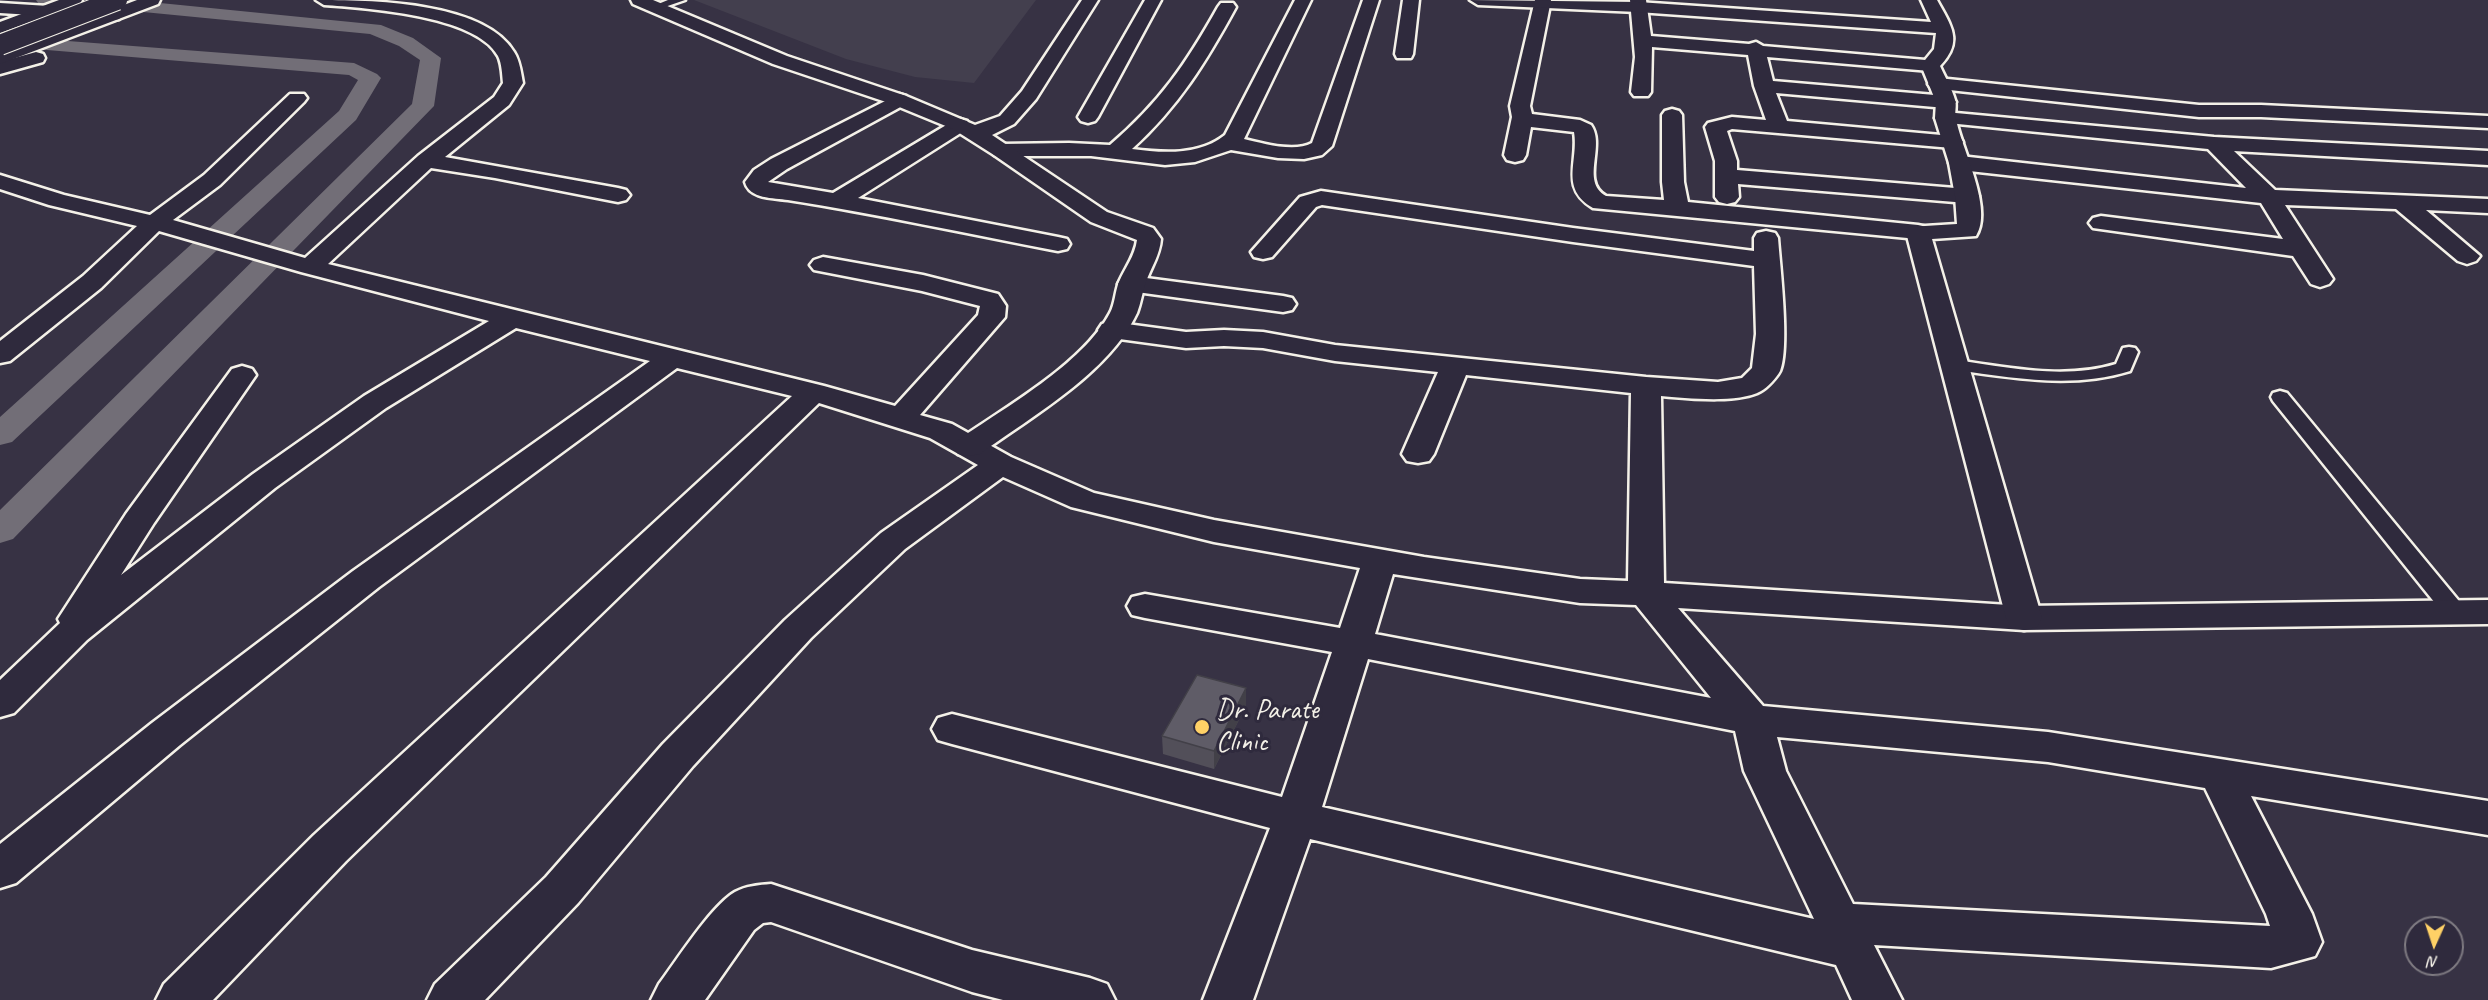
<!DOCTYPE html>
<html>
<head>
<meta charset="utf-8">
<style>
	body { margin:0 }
	#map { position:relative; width:2488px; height:1000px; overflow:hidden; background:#373244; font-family:Caveat,sans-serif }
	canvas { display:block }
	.north { position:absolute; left:2404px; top:916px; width:60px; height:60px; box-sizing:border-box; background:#2f2a3d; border:2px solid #7e7a81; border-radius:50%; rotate:183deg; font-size:16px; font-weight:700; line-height:24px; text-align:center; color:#f4f1e8 }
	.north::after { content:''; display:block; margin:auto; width:21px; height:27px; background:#ffd166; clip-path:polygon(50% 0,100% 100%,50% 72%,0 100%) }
</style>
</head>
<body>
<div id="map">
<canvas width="2488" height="1000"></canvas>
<div class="north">N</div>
</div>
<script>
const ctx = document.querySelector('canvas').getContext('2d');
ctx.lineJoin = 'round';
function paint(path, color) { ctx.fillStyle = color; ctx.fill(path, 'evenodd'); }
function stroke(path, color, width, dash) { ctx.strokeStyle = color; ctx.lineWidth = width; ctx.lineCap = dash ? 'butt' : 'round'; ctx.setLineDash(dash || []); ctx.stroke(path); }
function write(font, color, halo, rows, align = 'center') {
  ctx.font = font + ' Caveat,sans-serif'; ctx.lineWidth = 6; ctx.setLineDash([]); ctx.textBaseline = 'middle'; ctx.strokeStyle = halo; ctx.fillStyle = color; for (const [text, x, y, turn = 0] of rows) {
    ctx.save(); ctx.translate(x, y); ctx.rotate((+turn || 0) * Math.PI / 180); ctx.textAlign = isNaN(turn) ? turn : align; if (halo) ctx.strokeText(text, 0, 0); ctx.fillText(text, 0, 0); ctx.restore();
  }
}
paint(new Path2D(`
	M 694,0 L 1036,0 L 974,83 L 915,77 L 846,59 Z`), '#433f4e');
paint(new Path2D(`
	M 36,0 L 71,0 L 72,1 L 69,5 C 60,7 48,6 39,4 Z
	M 140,1 L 381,25 L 413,38 L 441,58 L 434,106 L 13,539 L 0,543 L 0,510 L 412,104 L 420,60 L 399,46 L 370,34 L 133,11 L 131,7 L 133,3 Z
	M 42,39 L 354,63 L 377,74 L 381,78 L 356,120 L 12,442 L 0,445 L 0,417 L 339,111 L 358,80 L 349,75 L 35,49 L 32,45 L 35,41 Z`), '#726e77');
const service = new Path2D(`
	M 668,0 L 685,0 L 656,10 L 651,7 Z
	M 2129,347 L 2135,348 L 2138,352 L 2130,371 C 2072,389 2015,378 1955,370 L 1949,369 L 1946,365 L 1949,361 L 1955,360 C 2007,367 2064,380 2116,364 L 2123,348 Z
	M 2280,391 L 2287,393 L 2463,606 L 2467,612 L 2463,618 L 2455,620 L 2447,618 L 2273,401 L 2271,397 L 2273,393 Z`);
const minor = new Path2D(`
	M 316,0 C 368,0 484,1 514,52 C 520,61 521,73 523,83 L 509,105 L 445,157 L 618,188 L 626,190 L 630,195 L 626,200 L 618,202 L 495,178 L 431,168 L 328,264 L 824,386 L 895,406 L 978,315 L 980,306 L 922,291 L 814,270 L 810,265 L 814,260 L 823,257 L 923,275 L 998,294 L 1006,306 L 1005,317 L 920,415 L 952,424 L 1011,457 L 1094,493 L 1214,520 L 1424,557 L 1580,579 L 1628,581 L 1631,393 L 1466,375 L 1434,454 L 1429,461 L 1418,463 L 1407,461 L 1402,454 L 1438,372 L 1335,361 L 1263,348 L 1224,346 L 1186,348 L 1112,338 L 1102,336 L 1098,330 L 1102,324 L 1112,322 L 1186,332 L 1224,330 L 1263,332 L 1335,345 L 1646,377 L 1718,382 L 1742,378 L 1752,368 L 1756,334 L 1754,266 L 1573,242 L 1322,205 L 1316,207 L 1272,257 L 1263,259 L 1254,257 L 1251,252 L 1300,197 L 1321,191 L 1573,228 L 1754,251 L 1754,238 L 1757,233 L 1766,231 L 1775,233 L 1778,238 C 1780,266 1790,348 1780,371 C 1777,377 1767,388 1761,391 C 1738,404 1686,398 1661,396 L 1664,583 L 2024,606 L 2488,600 L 2488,624 L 2024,630 L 1678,608 L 1763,706 L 2048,732 L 2488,801 L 2488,835 L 2251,796 L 2312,914 L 2322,942 L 2315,956 L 2271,968 L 1874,945 L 1902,1000 L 1852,1000 L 1836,965 L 1310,839 L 1253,1000 L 1203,1000 L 1270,828 L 952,744 L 938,740 L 932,729 L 938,718 L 952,714 L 1282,797 L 1332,652 L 1145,618 L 1132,615 L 1127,606 L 1132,597 L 1145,594 L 1340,628 L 1360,568 L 1214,542 L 1071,507 L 1003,477 L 905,549 L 811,638 L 693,766 L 578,903 L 485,1000 L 427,1000 L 435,984 L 546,877 L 663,744 L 785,620 L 881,533 L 978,465 L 930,438 L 819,403 L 346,861 L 213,1000 L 156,1000 L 164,984 L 314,835 L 792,396 L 677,368 L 379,587 L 180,745 L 16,883 L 0,888 L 0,844 L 152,723 L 353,571 L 650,361 L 516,328 L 386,408 L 275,488 L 87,640 L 14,713 L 0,717 L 0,680 L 60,623 L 58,619 L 126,514 L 232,369 L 242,366 L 252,369 L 256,375 L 154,523 L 121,575 L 253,474 L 364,396 L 489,321 L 301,272 L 159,231 L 101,288 L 10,361 L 0,363 L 0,341 L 83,276 L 137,226 L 49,205 L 0,189 L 0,175 L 64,195 L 150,215 L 204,175 L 290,94 L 304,94 L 307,98 L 304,102 L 220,185 L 173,220 L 305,258 L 418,156 L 494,97 L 503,83 C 502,74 502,64 498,56 C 476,15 365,8 324,5 ZM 1393,574 L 1580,603 L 1636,605 L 1711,698 L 1375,634 ZM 1368,659 L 1735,731 L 1744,771 L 1814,919 L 1322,807 ZM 1777,737 L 2048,762 L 2205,788 L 2266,914 L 2270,926 L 1853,904 L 1786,771 Z
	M 1145,0 L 1161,0 L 1098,117 L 1095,121 L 1088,123 L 1081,121 L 1078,117 Z
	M 1295,0 L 1311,0 L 1244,139 C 1262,143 1294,153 1312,143 L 1363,0 L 1379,0 L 1332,146 L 1322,155 L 1304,159 L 1278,158 L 1231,150 L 1195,162 L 1165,165 L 1091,156 L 1002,156 L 994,155 L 991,150 L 994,145 L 1002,144 L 1069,143 L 1110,145 C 1160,102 1186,64 1218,7 L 1221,3 L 1233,3 L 1236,7 C 1206,62 1179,106 1132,149 C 1162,153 1199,156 1225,135 Z
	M 1403,0 L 1419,0 L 1413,54 L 1411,58 L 1397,58 L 1395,54 Z
	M 1535,0 L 1551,0 L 1530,106 L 1532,114 L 1580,120 L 1591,125 C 1606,146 1580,181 1606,196 L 1664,200 L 1662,182 L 1662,115 L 1665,111 L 1672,109 L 1679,111 L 1682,115 L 1684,182 L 1688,202 L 1918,225 L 1927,227 L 1930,232 L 1927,237 L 1918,239 L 1593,208 C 1559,188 1579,162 1574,132 L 1531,127 L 1526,155 L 1523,160 L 1515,162 L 1507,160 L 1504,155 L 1512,117 L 1510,106 Z
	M 1630,0 L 1646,0 L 1651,36 L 1749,44 L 1756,42 L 1763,46 L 1937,61 L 1939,65 L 1937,69 L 1930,71 L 1767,57 L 1773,81 L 1946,96 L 1953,98 L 1956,102 L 1953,106 L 1946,108 L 1776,93 L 1787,121 L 1952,136 L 1960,137 L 1963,142 L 1960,147 L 1952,148 L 1732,129 L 1727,131 L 1737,161 L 1737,170 L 1967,189 L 1975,191 L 1979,196 L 1975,201 L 1967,203 L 1738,184 L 1739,197 L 1735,202 L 1727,204 L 1719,202 L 1715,197 L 1715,161 L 1705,127 L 1708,123 L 1732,117 L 1766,120 L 1754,86 L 1748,55 L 1652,47 L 1651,92 L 1648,96 L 1634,96 L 1631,92 L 1635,57 Z
	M 36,52 L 43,54 L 45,58 L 43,62 L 0,74 L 0,62 Z
	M 1938,78 L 2199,105 L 2261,105 L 2488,116 L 2488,128 L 2261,117 L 2199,117 L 1931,88 L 1928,84 L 1931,80 Z
	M 899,94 L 906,96 L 909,100 L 906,104 L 787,169 L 768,182 L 833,193 L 953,121 L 960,119 L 967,121 L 970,125 L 967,129 L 858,198 L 1058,237 L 1067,239 L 1070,244 L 1067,249 L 1058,251 C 968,234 878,214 788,200 C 774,198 749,199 745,182 L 754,170 L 771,159 Z
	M 1945,112 L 2214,137 L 2488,151 L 2488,165 L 2234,151 L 2275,190 L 2488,199 L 2488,213 L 2426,210 L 2480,256 L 2476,261 L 2467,264 L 2458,261 L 2396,209 L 2285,205 L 2333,279 L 2329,284 L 2320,287 L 2311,284 L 2293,256 L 2093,228 L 2089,223 L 2093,218 L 2101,216 L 2283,239 L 2261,203 L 1960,170 L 1952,168 L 1949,163 L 1952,158 L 1960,156 L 2246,188 L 2208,149 L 1938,122 L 1935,118 L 1938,114 Z
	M 1131,276 L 1283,296 L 1292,298 L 1296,304 L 1292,310 L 1283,312 L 1122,290 L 1118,284 L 1122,278 Z
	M 771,884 L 972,950 L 1090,978 L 1107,984 L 1115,1000 L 1003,1000 L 972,992 L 771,922 L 763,923 L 754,930 L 705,1000 L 651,1000 L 659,984 C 677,960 711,906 735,892 C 746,886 759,885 771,884 Z`);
const tertiary = new Path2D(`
	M 59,0 L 82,0 L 80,4 L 0,33 L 0,22 Z
	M 137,0 L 160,0 L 158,4 L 0,64 L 0,52 Z
	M 631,0 L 653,0 L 787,56 L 906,96 L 975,125 L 1000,116 L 1022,91 L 1082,0 L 1098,0 L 1036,99 L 1014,124 L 992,135 L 1107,212 L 1153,228 L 1161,239 C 1160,255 1151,267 1146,282 C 1142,292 1141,303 1137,313 C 1109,373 1032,416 980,454 L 969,456 L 958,454 L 953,447 L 958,440 C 1004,408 1083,364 1110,313 C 1115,304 1115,292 1119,282 C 1125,268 1135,256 1137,240 L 1091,222 L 994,155 L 953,129 L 892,104 L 773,64 L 633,4 Z
	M 1470,0 L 1638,2 L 1931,22 L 1921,0 L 1937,0 C 1951,26 1964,41 1940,66 C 1945,77 1952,89 1955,100 C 1957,106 1954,113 1956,119 C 1961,148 1994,209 1976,236 L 1932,239 L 2042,618 L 2037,627 L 2024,630 L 2011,627 L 2006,618 L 1906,232 L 1909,227 L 1957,224 L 1955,196 L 1949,163 L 1935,118 L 1936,102 L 1921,65 L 1934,49 L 1936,33 L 1638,12 L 1478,5 Z`);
const secondary = new Path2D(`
	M 0,3 L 113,10 L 119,11 L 122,15 L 119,19 L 113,20 L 0,13 Z`);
stroke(service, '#f4f1e8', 5);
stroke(minor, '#f4f1e8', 5);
stroke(tertiary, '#f4f1e8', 5);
stroke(secondary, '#f4f1e8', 5);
paint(service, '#2f2a3d');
paint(minor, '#2f2a3d');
paint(tertiary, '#2f2a3d');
paint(secondary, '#2f2a3d');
const trunkBridge = new Path2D(`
	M 0,45 L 117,0`);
stroke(trunkBridge, '#f4f1e8', 22, []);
stroke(trunkBridge, '#2f2a3d', 20);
paint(new Path2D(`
	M 1246,688 L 1246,706 L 1214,769 L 1163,754 L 1162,736 Z`), '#524f59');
paint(new Path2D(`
	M 1246,688 L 1246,706 L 1214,769 L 1214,751 Z`), '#424048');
const building = new Path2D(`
	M 1197,675 L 1246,688 L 1214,751 L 1162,736 Z`);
paint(building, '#5f5c67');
stroke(building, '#424048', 1.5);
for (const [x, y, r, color] of [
	[1202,727,8,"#ffd166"]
]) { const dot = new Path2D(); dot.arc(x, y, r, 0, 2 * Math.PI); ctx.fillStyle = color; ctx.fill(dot); stroke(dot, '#2f2a3d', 2); }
write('28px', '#f4f1e8', '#2f2a3d', [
	["Dr. Parate",1216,711],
	["Clinic",1216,743]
], 'left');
</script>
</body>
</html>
